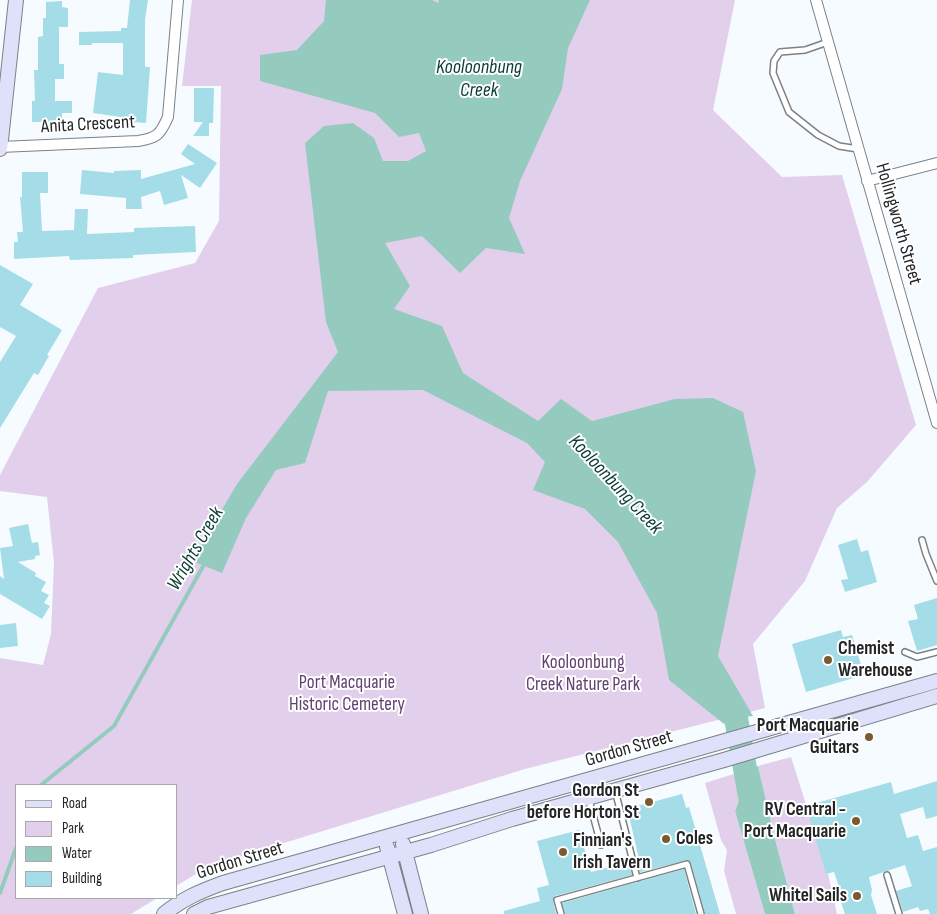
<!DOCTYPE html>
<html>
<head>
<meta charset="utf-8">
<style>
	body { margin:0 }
	#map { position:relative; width:937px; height:914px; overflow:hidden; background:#f6fbff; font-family:"Sofia Sans Condensed",sans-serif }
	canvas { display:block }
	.legend { position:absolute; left:15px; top:784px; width:162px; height:115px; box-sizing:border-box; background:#fff; border:1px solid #a7a8a8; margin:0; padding:6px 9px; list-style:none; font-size:15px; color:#232526 }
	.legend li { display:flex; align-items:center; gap:10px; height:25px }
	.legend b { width:25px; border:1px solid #a7a8a8 }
</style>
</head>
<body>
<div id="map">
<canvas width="937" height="914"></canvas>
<ul class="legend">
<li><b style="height:6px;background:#dfe0fa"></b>Road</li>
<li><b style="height:14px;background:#e2cfec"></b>Park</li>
<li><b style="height:14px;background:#95cbbe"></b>Water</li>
<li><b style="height:14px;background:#a4dde8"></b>Building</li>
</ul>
</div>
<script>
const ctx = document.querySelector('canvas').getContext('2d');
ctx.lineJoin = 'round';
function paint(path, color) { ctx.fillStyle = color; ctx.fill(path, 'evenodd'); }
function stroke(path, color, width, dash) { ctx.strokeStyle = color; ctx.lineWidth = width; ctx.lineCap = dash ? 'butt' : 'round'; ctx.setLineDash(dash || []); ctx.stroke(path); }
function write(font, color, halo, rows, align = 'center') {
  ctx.font = font + ' "Sofia Sans Condensed",sans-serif'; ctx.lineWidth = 4; ctx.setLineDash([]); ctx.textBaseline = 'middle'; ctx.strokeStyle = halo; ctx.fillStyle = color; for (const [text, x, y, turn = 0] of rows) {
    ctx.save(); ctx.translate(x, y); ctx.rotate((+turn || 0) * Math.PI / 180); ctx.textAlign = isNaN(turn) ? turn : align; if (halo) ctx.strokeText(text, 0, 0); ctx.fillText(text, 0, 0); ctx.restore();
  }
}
paint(new Path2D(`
	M 192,0 L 735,0 L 713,110 L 782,177 L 842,175 L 916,425 L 867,482 L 837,508 L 805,581 L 753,644 L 765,708 L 525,769 L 209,866 L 176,886 L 176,785 L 16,785 L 16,898 L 157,898 L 131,914 L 0,914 L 0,658 L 43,665 L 51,634 L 54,563 L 47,497 L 0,491 L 0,475 L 98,288 L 195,263 L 219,221 L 221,86 L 182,86 Z
	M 791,757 L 828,874 L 837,914 L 795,914 L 776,843 L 758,766 Z
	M 737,773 L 742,793 L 735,811 L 765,914 L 736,914 L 724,871 L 727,850 L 721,840 L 705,783 Z`), '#e2cfec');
paint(new Path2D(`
	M 326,0 L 432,0 L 438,3 L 439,0 L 590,0 L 568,48 L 562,89 L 520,181 L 509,218 L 525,254 L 486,248 L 460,273 L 422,236 L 385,243 L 410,286 L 394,309 L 442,326 L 463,373 L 538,421 L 561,399 L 592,421 L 675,399 L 713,398 L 743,412 L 756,471 L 718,656 L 753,716 L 736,718 L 724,724 L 669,680 L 657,613 L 618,542 L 585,509 L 533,490 L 545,462 L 527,443 L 423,390 L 328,391 L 305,463 L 276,470 L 246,518 L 222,573 L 192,561 L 237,484 L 338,352 L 326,322 L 305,143 L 324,126 L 353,123 L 374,138 L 383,161 L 408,161 L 426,151 L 419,133 L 399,137 L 375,113 L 260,81 L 260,55 L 297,50 L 324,21 Z
	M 758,766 L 776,843 L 795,914 L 765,914 L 735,811 L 742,793 L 737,773 Z`), '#95cbbe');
stroke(new Path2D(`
	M 41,785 L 114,726 L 206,561
	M 0,893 L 16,848`), '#95cbbe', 4);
stroke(new Path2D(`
	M 736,718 L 751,802`), '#95cbbe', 24);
paint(new Path2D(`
	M 130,0 L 148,0 L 145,20 L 145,67 L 150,67 L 146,123 L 121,121 L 121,117 L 93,113 L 98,72 L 123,75 L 123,43 L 92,43 L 92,45 L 79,45 L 79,32 L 121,31 L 121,28 L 127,28 Z
	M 62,1 L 62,7 L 68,8 L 68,27 L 59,27 L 59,64 L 64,64 L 64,79 L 55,79 L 55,101 L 72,101 L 72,113 L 62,113 L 62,122 L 32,122 L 32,101 L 35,101 L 34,70 L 38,70 L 38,37 L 43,36 L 43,18 L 46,18 L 46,2 Z
	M 194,88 L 214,88 L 213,123 L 209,123 L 209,136 L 193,136 L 203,122 L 194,122 Z
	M 188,144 L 217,163 L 200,188 L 181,175 L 188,198 L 164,205 L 160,191 L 141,197 L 142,209 L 126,209 L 126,198 L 80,194 L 82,170 L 114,173 L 114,171 L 141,170 L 141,179 L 195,164 L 181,154 Z
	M 22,172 L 48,172 L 48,193 L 40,193 L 42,231 L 74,230 L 75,209 L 88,209 L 87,234 L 134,232 L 134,228 L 195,226 L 196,252 L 133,255 L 133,258 L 70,260 L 69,256 L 14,259 L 14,242 L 18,242 L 17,232 L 23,232 L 20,197 L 22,197 Z
	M 0,265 L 33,284 L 20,305 L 62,330 L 47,355 L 49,356 L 38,375 L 34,373 L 0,428 L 0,362 L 16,336 L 0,327 Z
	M 28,524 L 32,543 L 38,542 L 40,555 L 35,556 L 35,559 L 18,562 L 36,573 L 35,576 L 46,582 L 41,591 L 49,595 L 44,603 L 50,606 L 42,619 L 0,594 L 0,576 L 4,579 L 0,548 L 13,546 L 9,528 Z
	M 857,539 L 861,552 L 868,550 L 877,582 L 845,592 L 841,580 L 848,579 L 838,545 Z
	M 937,598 L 937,645 L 917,651 L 908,621 L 918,619 L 914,605 Z
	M 16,623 L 18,646 L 0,648 L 0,625 Z
	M 841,630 L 843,637 L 852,635 L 864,675 L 806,692 L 792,644 Z
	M 937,781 L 937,816 L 926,819 L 923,807 L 900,814 L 907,838 L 918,835 L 923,851 L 937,847 L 937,914 L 930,914 L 928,909 L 920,911 L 918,907 L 903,912 L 896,891 L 912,886 L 905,865 L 869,877 L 872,890 L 871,895 L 877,914 L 845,914 L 840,899 L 843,898 L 834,872 L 826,874 L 806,806 L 891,782 L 894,794 Z
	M 682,794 L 686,808 L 689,807 L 720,914 L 705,914 L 691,863 L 689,860 L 640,872 L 637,859 L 639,859 L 630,820 L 630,808 Z
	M 579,830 L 591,872 L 628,862 L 632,875 L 555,896 L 553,901 L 556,914 L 504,914 L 504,911 L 540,901 L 537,888 L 549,885 L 537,841 Z
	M 684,869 L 696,914 L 565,914 L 562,903 Z`), '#a4dde8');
const lane = new Path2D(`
	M 828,42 L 805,50 L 780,52 L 774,61 L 773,73 L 789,112 L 818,135 L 839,146 L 858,149
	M 922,540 L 926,554 L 937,581
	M 905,652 L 917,657 L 937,652
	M 615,790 L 637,878
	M 589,800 L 601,845
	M 887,875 L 899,914
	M 561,914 L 557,900 L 687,864 L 701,914`);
const street = new Path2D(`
	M 816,0 L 937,423
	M 0,147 L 138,141 C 157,138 160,135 168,117 L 178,0
	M 867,181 L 937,163`);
const secondary = new Path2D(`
	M 0,149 L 16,0
	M 403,844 L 421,914
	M 387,847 L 405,914
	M 164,914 C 182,899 201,891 223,883 L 937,681
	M 194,914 L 208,907 L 431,845 L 512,819 L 724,760 L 937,696`);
stroke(lane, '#7c8185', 8);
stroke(street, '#7c8185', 12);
stroke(secondary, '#7c8185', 16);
stroke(lane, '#fff', 5);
stroke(street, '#fff', 10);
stroke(secondary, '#dfe0fa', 14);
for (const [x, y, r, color] of [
	[828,660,5,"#795b2f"],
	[869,737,5,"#795b2f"],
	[649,802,5,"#795b2f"],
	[856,821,5,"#795b2f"],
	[666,839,5,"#795b2f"],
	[563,852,5,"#795b2f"],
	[857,896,5,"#795b2f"]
]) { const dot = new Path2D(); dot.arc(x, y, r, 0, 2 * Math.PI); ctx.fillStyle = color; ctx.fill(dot); stroke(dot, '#fff', 2); }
write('19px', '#232526', '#fff', [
	["Anita Crescent",88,125,-3],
	["Hollingworth Street",898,224,74],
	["Gordon Street",629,749,-16],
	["Gordon Street",240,861,-17]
]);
write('bold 19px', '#232526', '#fff', [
	["Chemist",838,649,"left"],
	["Warehouse",838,671,"left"],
	["Port Macquarie",859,726],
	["Guitars",859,748],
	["Gordon St",639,791],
	["before Horton St",639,813],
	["RV Central -",846,810],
	["Port Macquarie",846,832],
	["Coles",676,839,"left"],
	["Finnian's",573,841,"left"],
	["Irish Tavern",573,863,"left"],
	["Whitel Sails",847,896]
], 'right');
write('19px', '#624072', '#fff', [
	["Kooloonbung",583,663],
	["Creek Nature Park",583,685],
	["Port Macquarie",347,683],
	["Historic Cemetery",347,705]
]);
write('italic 20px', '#093c33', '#fff', [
	["Kooloonbung",479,68],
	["Creek",479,91],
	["Kooloonbung Creek",615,485,47],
	["Wrights Creek",196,549,-60]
]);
</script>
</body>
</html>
